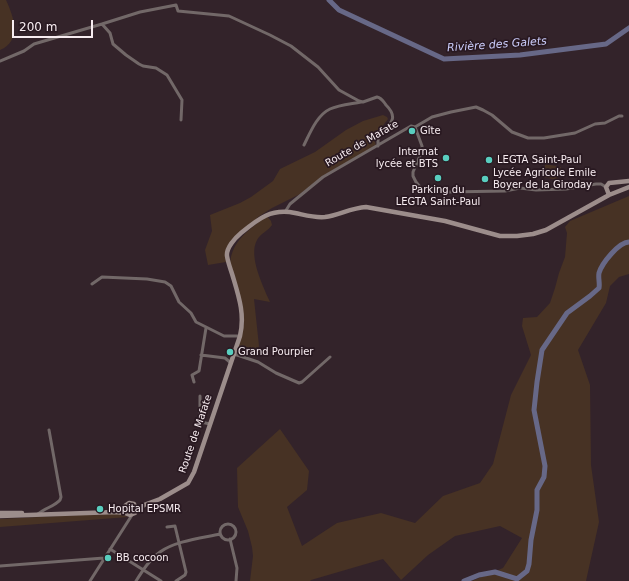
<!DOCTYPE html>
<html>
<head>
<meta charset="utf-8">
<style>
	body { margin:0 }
	#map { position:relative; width:629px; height:581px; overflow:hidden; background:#33232a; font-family:"DejaVu Sans",sans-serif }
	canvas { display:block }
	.scale { position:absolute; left:12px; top:20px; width:81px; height:18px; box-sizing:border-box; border:2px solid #f7ecf0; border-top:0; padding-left:5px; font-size:12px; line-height:14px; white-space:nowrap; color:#f7ecf0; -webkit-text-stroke:3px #291921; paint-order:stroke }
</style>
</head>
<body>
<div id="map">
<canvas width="629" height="581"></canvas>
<div class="scale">200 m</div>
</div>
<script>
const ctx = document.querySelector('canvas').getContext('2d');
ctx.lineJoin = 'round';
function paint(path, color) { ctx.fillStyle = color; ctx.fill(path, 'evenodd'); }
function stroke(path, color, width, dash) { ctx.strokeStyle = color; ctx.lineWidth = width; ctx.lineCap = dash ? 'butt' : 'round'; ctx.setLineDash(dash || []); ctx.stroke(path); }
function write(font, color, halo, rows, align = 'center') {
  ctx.font = font + ' "DejaVu Sans",sans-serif'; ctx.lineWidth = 3.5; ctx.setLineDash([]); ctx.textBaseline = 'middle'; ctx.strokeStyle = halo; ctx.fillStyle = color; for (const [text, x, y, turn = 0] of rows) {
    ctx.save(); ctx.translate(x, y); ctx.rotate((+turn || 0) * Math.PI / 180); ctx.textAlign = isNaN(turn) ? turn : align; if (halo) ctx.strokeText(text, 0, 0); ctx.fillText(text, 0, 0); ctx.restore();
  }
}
paint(new Path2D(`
	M 0,0 L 6,0 C 14,17 22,41 0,50 Z
	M 383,115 L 387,117 L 388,119 L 374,137 L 376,146 L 326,174 L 300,194 L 272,208 L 258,217 L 236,240 L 228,252 L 226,262 L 208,265 L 205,250 L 212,231 L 210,215 L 240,203 L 251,197 L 273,181 L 280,169 L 315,152 L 346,130 L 363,121 Z
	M 545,164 L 561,167 L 558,180 L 543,177 Z
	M 629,196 L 629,274 L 619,277 L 610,286 L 606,303 L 578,350 L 590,385 L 591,465 L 599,522 L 586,581 L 472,581 L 503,568 L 522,538 L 500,526 L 455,536 L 428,555 L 401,580 L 383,559 L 311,580 L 310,581 L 250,581 L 253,556 L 252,547 L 248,531 L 238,507 L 237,468 L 280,429 L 309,471 L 307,490 L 287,507 L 302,546 L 337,523 L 381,513 L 415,523 L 443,496 L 480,483 L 493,464 L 511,395 L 531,355 L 522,326 L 523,318 L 537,317 L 550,303 L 555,288 L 559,273 L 565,257 L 567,233 L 565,227 L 570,221 Z
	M 267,216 L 271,221 L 272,225 C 268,231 261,233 257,240 C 248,256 263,286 270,302 L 254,299 L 259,346 L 256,357 L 237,352 L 244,322 L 230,264 C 232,240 249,230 267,216 Z
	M 119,513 L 128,517 L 0,527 L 0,519 Z`), '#473224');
stroke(new Path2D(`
	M 329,0 L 339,10 L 444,59 L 520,55 L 606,44 L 629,28
	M 464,581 L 479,575 L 495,572 L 517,579 L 527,571 L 529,564 L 531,540 L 537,510 L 537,490 L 544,477 L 545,466 L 534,410 L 537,382 L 542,350 L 567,313 L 590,296 L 599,288 C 600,283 598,278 599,273 C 602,263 619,242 629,242`), '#676887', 5);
stroke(new Path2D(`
	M 102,24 L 140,12 L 176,5 L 178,11 L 229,16 L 270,35 L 291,46 L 318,67 L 339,90 L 359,101 L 363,102 L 377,97 C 382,98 383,101 386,105 C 401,120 387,125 378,138 L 378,146
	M 0,61 L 24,51 L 34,44 L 102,24 L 110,33 L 113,44 L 126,55 L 139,64 L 143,66 L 156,68 L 167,75 L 182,100 L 181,120
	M 415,127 L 422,146 L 422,151 L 413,172 L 413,176 L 416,182 L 421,188 L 447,192 L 505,191 L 520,188 L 536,190 L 566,189 L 596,184 L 601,184 L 606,187
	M 304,145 C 310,133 317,115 330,109 C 339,105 351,104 361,102
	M 285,212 L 290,204 L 323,177 L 411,126 L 415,127 L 432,117 L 451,112 L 476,107 L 483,110 L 492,115 L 512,132 L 528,138 L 544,138 L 575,133 L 595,124 L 605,123 L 619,116 L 622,116
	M 92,284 L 102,277 L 147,279 L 165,282 L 171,286 L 179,302 L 191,313 L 196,322 L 224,336 L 240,336
	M 234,354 L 258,362 L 276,373 L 299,383 L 302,382 L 330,357
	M 201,355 L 225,358 L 231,363
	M 194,382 L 192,375 L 199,371 L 206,328
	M 200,396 L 200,420 L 201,422 L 210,424
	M 38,514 C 45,508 55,506 60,500 L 61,497 L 49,430
	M220 532a8 8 0 1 1 16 0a8 8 0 1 1-16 0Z
	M 167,527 L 175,526 L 186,572 L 185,575 L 176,581
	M 230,539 L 237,568 L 236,581
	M 110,549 L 161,581
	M 0,566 L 104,558
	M 90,581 L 132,515
	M 136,581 C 143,570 150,559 160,552 C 175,541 202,538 220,534`), '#726868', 3);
stroke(new Path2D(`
	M 609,195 L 606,187 L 609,183 L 629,181
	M 136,510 L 144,505 L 160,499 L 188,483 L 194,472 L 240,336 C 245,315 239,297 233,277 C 231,270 228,263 227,256 C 226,248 235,238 241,233 C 258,219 271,208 295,213 C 305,215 314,218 325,217 C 339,215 351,208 366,207 L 445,221 L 500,236 L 517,236 L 533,234 L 546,230 L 609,195 L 629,187
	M 0,513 L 22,513
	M 0,516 L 116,512 L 125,513 L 130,515 L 135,513 L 136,509 L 134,504 L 129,503 L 116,512`), '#9c8d8b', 4.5);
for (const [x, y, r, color] of [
	[412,131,4,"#59cebf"],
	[446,158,4,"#59cebf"],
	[489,160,4,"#59cebf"],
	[438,178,4,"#59cebf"],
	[485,179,4,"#59cebf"],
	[230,352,4,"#59cebf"],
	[100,509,4,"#59cebf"],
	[108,558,4,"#59cebf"]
]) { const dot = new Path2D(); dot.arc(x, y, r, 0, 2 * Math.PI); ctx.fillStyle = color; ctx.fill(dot); stroke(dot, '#291921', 1.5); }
write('10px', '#f7ecf0', '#291921', [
	["Gîte",420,131],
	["Internat",438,152,"right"],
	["lycée et BTS",438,164,"right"],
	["LEGTA Saint-Paul",497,160],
	["Lycée Agricole Emile",493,173],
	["Boyer de la Giroday",493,185],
	["Parking du",438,190,"center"],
	["LEGTA Saint-Paul",438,202,"center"],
	["Grand Pourpier",238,352],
	["Hopital EPSMR",108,509],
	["BB cocoon",116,558]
], 'left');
write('10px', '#f7ecf0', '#291921', [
	["Route de Mafate",362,144,-30],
	["Route de Mafate",196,434,-71]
]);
write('italic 11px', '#caccfa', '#291921', [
	["Rivière des Galets",497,45,-4]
]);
</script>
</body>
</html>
